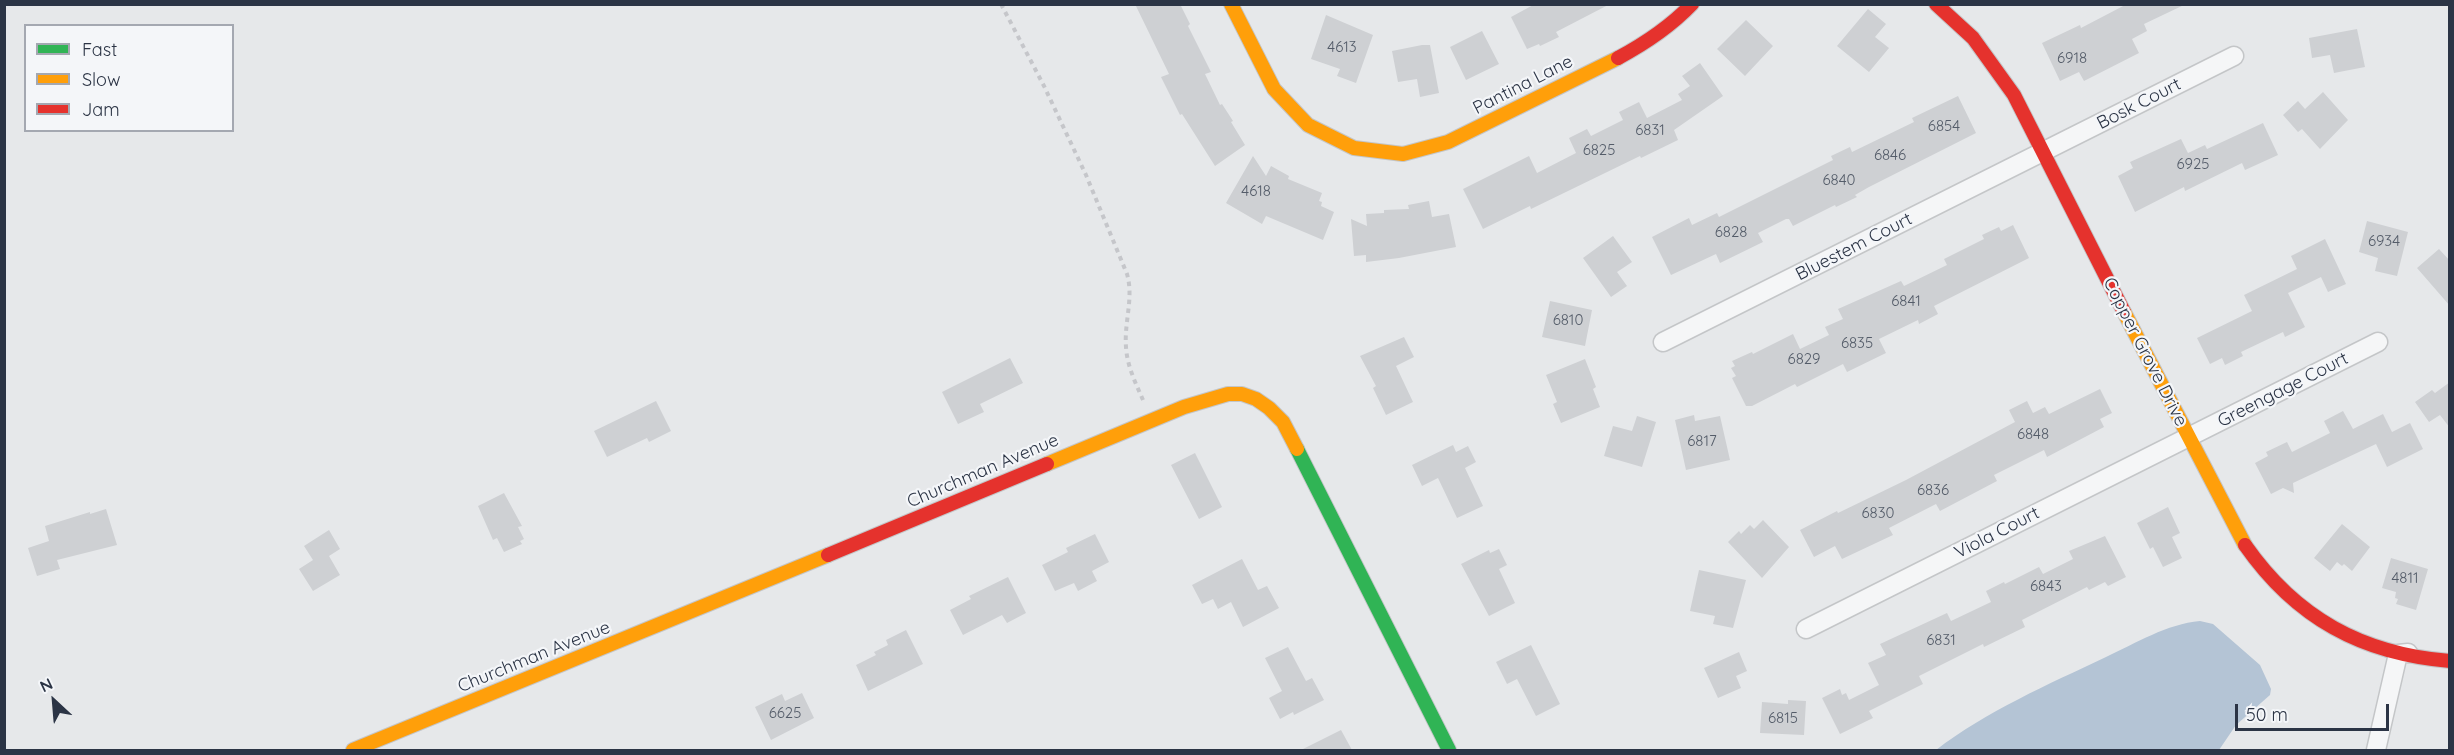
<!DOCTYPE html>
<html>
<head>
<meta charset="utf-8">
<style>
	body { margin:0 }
	#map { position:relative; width:2454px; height:755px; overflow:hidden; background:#e6e8ea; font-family:Quicksand,sans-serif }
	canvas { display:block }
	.frame { position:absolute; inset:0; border:6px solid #2b3445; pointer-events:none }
	.legend { position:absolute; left:24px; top:24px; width:210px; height:108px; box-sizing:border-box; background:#f4f6f9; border:2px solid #a4a8b1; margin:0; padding:8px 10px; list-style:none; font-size:18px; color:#2b3445 }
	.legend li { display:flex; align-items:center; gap:12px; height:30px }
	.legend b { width:30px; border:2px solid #a4a8b1 }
	.north { position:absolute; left:24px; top:671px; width:60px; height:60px; -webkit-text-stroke:4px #f4f6f9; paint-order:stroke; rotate:334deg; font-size:16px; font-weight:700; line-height:24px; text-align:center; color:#2b3445 }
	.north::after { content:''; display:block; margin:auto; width:21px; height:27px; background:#2b3445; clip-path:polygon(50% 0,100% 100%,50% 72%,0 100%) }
	.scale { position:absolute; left:2235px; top:704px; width:154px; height:27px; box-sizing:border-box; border:3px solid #2b3445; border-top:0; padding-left:8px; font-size:18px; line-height:21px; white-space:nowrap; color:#2b3445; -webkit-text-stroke:4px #f4f6f9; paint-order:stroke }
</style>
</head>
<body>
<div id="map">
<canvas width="2454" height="755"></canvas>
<div class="frame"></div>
<ul class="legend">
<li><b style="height:8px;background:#30b455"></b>Fast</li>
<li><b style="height:8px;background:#ff9f0a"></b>Slow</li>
<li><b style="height:8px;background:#e5322d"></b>Jam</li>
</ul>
<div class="north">N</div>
<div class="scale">50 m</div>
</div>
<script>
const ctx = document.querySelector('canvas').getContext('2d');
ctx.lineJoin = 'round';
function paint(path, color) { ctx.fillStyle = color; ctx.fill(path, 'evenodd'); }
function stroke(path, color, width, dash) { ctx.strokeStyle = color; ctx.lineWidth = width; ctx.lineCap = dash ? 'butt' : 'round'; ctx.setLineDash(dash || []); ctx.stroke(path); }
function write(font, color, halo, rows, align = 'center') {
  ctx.font = font + ' Quicksand,sans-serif'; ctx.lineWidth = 4.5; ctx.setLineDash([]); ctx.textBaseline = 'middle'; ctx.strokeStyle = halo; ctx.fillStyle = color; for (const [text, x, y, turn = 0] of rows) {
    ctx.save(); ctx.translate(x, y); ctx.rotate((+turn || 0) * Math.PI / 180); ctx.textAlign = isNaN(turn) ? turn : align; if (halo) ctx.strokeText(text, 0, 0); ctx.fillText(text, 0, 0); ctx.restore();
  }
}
paint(new Path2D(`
	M 2200,621 L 2213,624 L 2260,665 L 2271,689 L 2270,695 L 2236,725 L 2219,750 L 1936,750 C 1987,711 2047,685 2106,657 C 2136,643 2167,624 2200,621 Z`), '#b4c4d5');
paint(new Path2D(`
	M 1135,4 L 1180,4 L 1190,24 L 1188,26 L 1211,72 L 1205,74 L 1220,105 L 1222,104 L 1233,121 L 1231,122 L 1245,145 L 1215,166 L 1182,114 L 1180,115 L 1161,77 L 1169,74 Z
	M 1535,4 L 1610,4 L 1556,32 L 1559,37 L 1540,46 L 1539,44 L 1527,49 L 1511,17 Z
	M 2127,4 L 2186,4 L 2144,24 L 2147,31 L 2132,39 L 2139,53 L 2084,81 L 2079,72 L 2060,81 L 2042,43 L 2080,25 L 2081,28 Z
	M 1868,9 L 1886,24 L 1875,37 L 1889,48 L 1869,72 L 1837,46 Z
	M 1326,15 L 1373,35 L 1356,83 L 1337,76 L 1340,69 L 1311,59 Z
	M 1746,20 L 1773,46 L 1745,76 L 1717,49 Z
	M 2357,29 L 2365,67 L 2334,73 L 2330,55 L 2312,58 L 2309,38 Z
	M 1482,31 L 1499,64 L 1466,80 L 1450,47 Z
	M 1422,45 L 1430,45 L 1439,93 L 1420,97 L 1417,79 L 1398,82 L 1392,51 Z
	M 1700,63 L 1723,96 L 1674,130 L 1678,140 L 1641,158 L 1640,156 L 1531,209 L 1530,206 L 1483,229 L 1463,189 L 1529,156 L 1537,173 L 1576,153 L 1569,138 L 1587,129 L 1591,136 L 1623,120 L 1619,112 L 1639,102 L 1647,118 L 1682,100 L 1678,94 L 1690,86 L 1682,76 Z
	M 2323,92 L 2348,120 L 2320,149 L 2302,129 L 2298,132 L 2283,115 L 2298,101 L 2305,109 Z
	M 1958,96 L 1976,133 L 1869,187 L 1855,195 L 1857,197 L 1836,207 L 1835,205 L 1793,226 L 1789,219 L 1786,219 L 1758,233 L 1763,242 L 1720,263 L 1716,254 L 1671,275 L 1652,237 L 1689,218 L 1692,225 L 1717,213 L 1719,217 L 1833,160 L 1831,156 L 1850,147 L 1852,152 L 1914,122 L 1912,118 Z
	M 2263,123 L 2278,155 L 2245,170 L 2242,163 L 2185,191 L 2184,187 L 2135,212 L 2118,176 L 2133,168 L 2130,162 L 2181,139 L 2188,153 L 2205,145 L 2207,149 Z
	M 1253,156 L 1266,176 L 1271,166 L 1289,176 L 1288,179 L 1322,193 L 1319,201 L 1322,202 L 1321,206 L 1334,212 L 1323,240 L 1266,216 L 1262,224 L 1226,203 Z
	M 1429,201 L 1432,217 L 1449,214 L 1456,247 L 1399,258 L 1366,262 L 1366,255 L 1354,256 L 1351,219 L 1367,226 L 1366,214 L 1384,213 L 1384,210 L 1409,209 L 1408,205 Z
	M 2367,221 L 2408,232 L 2397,276 L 2375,271 L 2378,258 L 2359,252 Z
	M 2013,225 L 2029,258 L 1934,306 L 1938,314 L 1919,324 L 1918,320 L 1879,339 L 1886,353 L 1847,372 L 1843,364 L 1797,387 L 1795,384 L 1752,406 L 1746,406 L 1732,378 L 1736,376 L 1731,368 L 1735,366 L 1732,361 L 1752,352 L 1753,354 L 1793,334 L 1800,349 L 1829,335 L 1825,327 L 1843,319 L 1838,309 L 1901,281 L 1904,286 L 1947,265 L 1944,259 L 1984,239 L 1982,235 L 1999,227 L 2001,231 Z
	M 1613,236 L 1632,262 L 1617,272 L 1627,286 L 1611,297 L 1583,258 Z
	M 2325,239 L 2346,284 L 2328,292 L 2321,277 L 2288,293 L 2305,327 L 2285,337 L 2283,332 L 2241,352 L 2243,356 L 2225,365 L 2222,358 L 2210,364 L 2197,338 L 2252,311 L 2244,295 L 2297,269 L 2291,256 Z
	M 2439,249 L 2450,261 L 2450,306 L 2417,268 Z
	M 1550,301 L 1592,310 L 1585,346 L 1542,337 Z
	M 1404,337 L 1414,357 L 1396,366 L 1413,402 L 1386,415 L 1373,388 L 1376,386 L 1360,356 Z
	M 1010,358 L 1023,383 L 980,404 L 984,412 L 958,424 L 942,392 Z
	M 1585,359 L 1596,387 L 1593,389 L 1600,407 L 1561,423 L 1553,404 L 1557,402 L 1546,375 Z
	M 2450,382 L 2450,428 L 2440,415 L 2429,422 L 2415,402 L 2432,390 L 2435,393 Z
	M 2100,389 L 2112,413 L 2100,419 L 2104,427 L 2047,457 L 2044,450 L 1994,475 L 1997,481 L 1940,511 L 1936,504 L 1889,528 L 1893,535 L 1842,559 L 1835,546 L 1814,557 L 1800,530 L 1837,511 L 1838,513 L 1906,480 L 2015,422 L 2009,410 L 2027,401 L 2033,413 L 2045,407 L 2049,414 Z
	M 656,401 L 671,431 L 649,442 L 647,438 L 607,457 L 594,431 Z
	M 2343,411 L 2353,429 L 2383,414 L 2392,432 L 2410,423 L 2423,449 L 2387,467 L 2376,444 L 2293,483 L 2294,493 L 2283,488 L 2271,494 L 2255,463 L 2268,456 L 2266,452 L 2287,442 L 2292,452 L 2330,433 L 2324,421 Z
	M 1694,415 L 1695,421 L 1720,416 L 1730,460 L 1686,470 L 1675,420 Z
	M 1637,416 L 1656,422 L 1642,467 L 1604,456 L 1613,426 L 1632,431 Z
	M 1453,445 L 1456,452 L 1468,446 L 1476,462 L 1465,468 L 1483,506 L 1457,518 L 1438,478 L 1422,486 L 1412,465 Z
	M 1195,453 L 1222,507 L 1199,519 L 1171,465 Z
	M 504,493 L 522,526 L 518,527 L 524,539 L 520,541 L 522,544 L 504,552 L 497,538 L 493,540 L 478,506 Z
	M 2168,507 L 2180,533 L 2172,537 L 2182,558 L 2163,567 L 2153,547 L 2150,549 L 2137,523 Z
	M 106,509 L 117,545 L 57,560 L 60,569 L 37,576 L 28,548 L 49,541 L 45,526 L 90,512 L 90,514 Z
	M 1763,520 L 1789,547 L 1762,578 L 1728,542 L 1739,531 L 1741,534 L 1750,525 L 1754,529 Z
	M 2342,524 L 2370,547 L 2352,571 L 2344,564 L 2342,566 L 2337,562 L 2330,571 L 2314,558 Z
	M 329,530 L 340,549 L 329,556 L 340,575 L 313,591 L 299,569 L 313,560 L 304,546 Z
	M 1095,534 L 1109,562 L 1092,571 L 1097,581 L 1078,591 L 1074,583 L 1055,591 L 1042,565 L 1068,552 L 1066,548 Z
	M 2105,536 L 2126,577 L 2108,586 L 2105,582 L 2089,590 L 2087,587 L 2022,620 L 2025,627 L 1984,647 L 1983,644 L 1919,676 L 1923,684 L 1869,711 L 1873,718 L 1840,734 L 1822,698 L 1840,689 L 1842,695 L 1846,693 L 1849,700 L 1879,685 L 1868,663 L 1886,655 L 1880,644 L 1947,613 L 1951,621 L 1991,602 L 1986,591 L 2004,582 L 2005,584 L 2039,567 L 2043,574 L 2073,559 L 2069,551 Z
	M 1499,549 L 1507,565 L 1499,569 L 1515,603 L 1489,616 L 1461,564 L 1489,550 L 1490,553 Z
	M 2391,558 L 2428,569 L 2416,610 L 2396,604 L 2398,599 L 2395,598 L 2396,592 L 2382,588 Z
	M 1242,559 L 1258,590 L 1267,586 L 1279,608 L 1243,627 L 1231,602 L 1218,609 L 1213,599 L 1202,604 L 1192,585 Z
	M 1699,570 L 1746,580 L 1733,628 L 1713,624 L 1715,616 L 1690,611 Z
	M 1008,577 L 1026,613 L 1007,623 L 1002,615 L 963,635 L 950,610 L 971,599 L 969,596 Z
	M 906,630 L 923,664 L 868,691 L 856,665 L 876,655 L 874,652 L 888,645 L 886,640 Z
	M 1531,645 L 1560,704 L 1536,716 L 1517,679 L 1507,684 L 1496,662 Z
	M 1288,647 L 1306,681 L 1312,678 L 1324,700 L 1294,715 L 1293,712 L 1280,719 L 1269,698 L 1282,691 L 1265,658 Z
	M 1739,652 L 1747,671 L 1736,676 L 1741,688 L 1718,698 L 1704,668 Z
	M 802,693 L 814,718 L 771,740 L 755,707 L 782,694 L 785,701 Z
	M 1788,700 L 1806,701 L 1804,735 L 1760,733 L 1762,702 L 1788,704 Z
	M 1341,730 L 1352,750 L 1301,750 Z`), '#ced0d3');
const street = new Path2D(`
	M 1663,342 L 2234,56
	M 1806,629 L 2378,342
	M 2376,750 L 2398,654 L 2408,653`);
const fast = new Path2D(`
	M 1297,449 L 1449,750`);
const slow = new Path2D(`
	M 1231,4 L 1274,89 L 1308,125 L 1354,148 L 1403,154 L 1448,142 L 1618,58
	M 2124,312 L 2245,545
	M 1047,464 L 1184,407 L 1228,394 L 1242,394 L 1256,399 L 1269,408 L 1283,422 L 1297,449
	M 353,750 L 828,555`);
const jam = new Path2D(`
	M 1936,4 L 1973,38 L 2014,95 L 2124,312
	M 1618,58 C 1646,43 1670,27 1692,4
	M 2245,545 C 2296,618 2362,654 2450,661
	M 828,555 L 1047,464`);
stroke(street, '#c4c6c8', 21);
stroke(fast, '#c4c6c8', 16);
stroke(slow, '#c4c6c8', 16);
stroke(jam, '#c4c6c8', 16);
stroke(new Path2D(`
	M 1001,4 L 1044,86 L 1086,175 L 1127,274 C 1134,298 1124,322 1126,347 C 1127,366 1136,384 1143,400`), '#c5c6ca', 4, [4.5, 4.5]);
stroke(street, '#f5f6f7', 18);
stroke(fast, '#30b455', 14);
stroke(slow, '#ff9f0a', 14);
stroke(jam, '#e5322d', 14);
write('15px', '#545c69', null, [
	["4613",1342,47],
	["6918",2072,58],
	["6854",1944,126],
	["6831",1650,130],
	["6825",1599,150],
	["6846",1890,155],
	["6925",2193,164],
	["6840",1839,180],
	["4618",1256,191],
	["6828",1731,232],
	["6934",2384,241],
	["6841",1906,301],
	["6810",1568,320],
	["6835",1857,343],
	["6829",1804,359],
	["6848",2033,434],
	["6817",1702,441],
	["6836",1933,490],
	["6830",1878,513],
	["4811",2405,578],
	["6843",2046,586],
	["6831",1941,640],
	["6625",785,713],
	["6815",1783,718]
]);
write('18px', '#2b3445', '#f4f6f9', [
	["Pantina Lane",1523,85,-27],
	["Bosk Court",2139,104,-27],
	["Bluestem Court",1854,247,-27],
	["Copper Grove Drive",2145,352,63],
	["Greengage Court",2283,390,-27],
	["Churchman Avenue",983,471,-23],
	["Viola Court",1997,533,-27],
	["Churchman Avenue",534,657,-22]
]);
</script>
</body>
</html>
